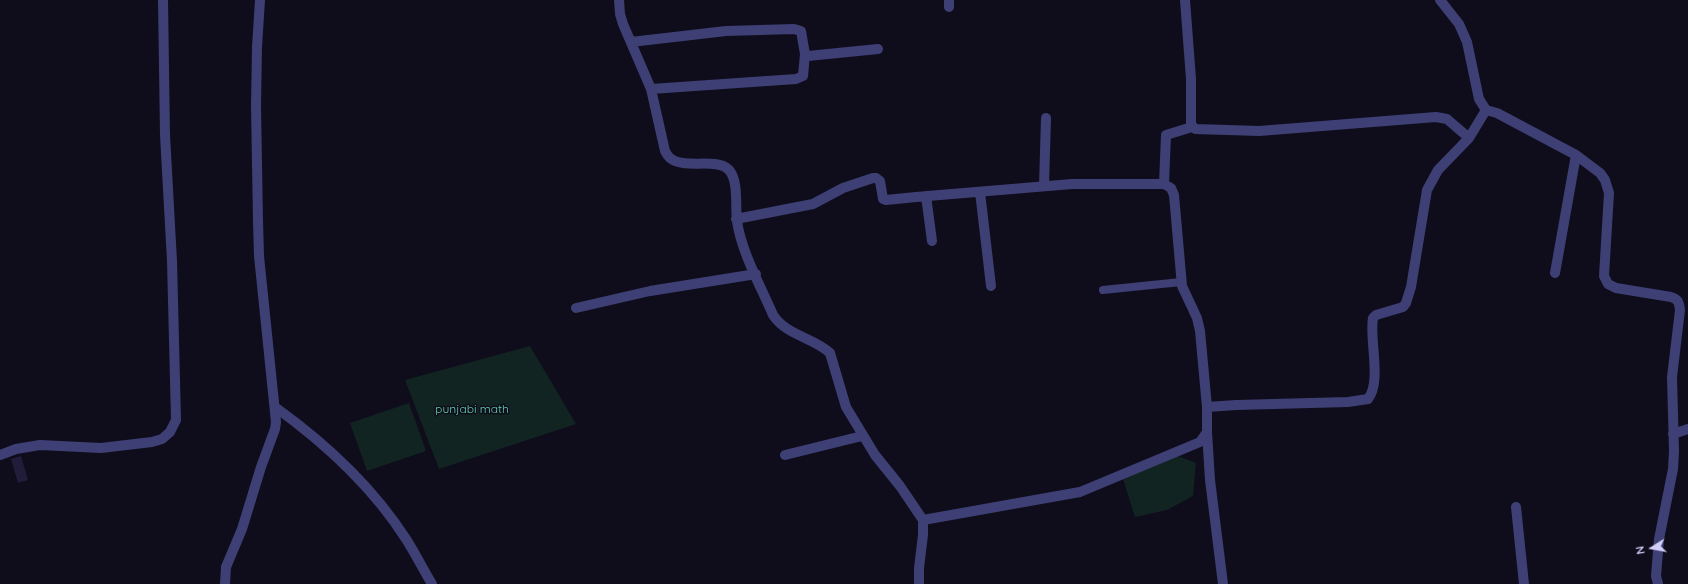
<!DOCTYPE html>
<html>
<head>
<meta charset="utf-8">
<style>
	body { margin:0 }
	#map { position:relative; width:1688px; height:584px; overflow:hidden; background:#0f0d1b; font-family:Quicksand,sans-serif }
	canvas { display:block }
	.north { position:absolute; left:1632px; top:528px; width:40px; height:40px; -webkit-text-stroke:3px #0f0d1b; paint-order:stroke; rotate:259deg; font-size:11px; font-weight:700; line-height:16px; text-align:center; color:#d0cdf9 }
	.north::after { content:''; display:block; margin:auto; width:14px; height:18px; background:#d0cdf9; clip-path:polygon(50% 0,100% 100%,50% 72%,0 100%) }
</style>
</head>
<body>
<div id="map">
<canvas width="1688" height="584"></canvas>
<div class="north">N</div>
</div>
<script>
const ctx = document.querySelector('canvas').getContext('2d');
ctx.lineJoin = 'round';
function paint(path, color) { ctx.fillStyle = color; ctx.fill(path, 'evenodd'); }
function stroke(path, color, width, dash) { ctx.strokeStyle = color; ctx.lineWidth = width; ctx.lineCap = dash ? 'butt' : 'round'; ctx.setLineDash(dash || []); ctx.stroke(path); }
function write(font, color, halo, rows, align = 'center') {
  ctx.font = font + ' Quicksand,sans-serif'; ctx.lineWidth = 3; ctx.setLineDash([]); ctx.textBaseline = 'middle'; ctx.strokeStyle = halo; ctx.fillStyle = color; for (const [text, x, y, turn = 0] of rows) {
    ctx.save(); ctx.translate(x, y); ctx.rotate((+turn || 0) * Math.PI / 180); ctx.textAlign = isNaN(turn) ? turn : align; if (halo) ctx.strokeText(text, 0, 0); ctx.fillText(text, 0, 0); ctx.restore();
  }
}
paint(new Path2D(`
	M 530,346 L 576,424 L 439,469 L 405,380 Z
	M 409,403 L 426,451 L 367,471 L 350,423 Z
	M 1178,456 L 1196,463 L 1193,496 L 1167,510 L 1135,517 L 1123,479 Z`), '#112422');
paint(new Path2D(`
	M 21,456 L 28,480 L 18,483 L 11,459 Z`), '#201c3a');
stroke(new Path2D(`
	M 1103,290 L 1181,282`), '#3e3f75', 8);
stroke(new Path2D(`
	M 619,0 L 620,14 L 623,24 L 651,89 L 665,151 C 666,153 668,156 670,158 C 684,170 717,157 729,170 C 739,181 735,207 737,221 C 741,251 761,287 773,315 C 787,336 813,337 830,353 L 846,407 L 875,455 L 900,486 L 923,520 L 923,535 L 919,568 L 919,584
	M 949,0 L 949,7
	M 1185,0 L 1191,79 L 1191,124 L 1195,129 L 1259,131 L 1436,117 L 1447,119 L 1469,138
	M 1440,0 L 1459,24 L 1467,42 L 1479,99 L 1486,110 L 1497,113 L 1576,155 L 1600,173 L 1605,180 L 1609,193 L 1604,276 L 1608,284 L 1616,288 L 1671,297 C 1678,299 1679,302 1680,310 L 1672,377 L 1674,451 L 1673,469 L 1659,539 L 1656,576 L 1658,584
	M 631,42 L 726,31 L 794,29 L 801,31 L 805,54 L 808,56 L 878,49
	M 651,89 L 796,79 L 803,76 L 805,54
	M 1164,184 L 1166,135 L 1192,127
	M 1044,186 L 1046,118
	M 980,192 L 991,286
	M 926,196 L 932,241
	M 736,219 L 813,204 L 843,188 L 873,178 L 876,178 L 880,181 L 883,199 L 886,200 L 916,197 L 1072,184 L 1164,184 L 1171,188 L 1174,195 L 1182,286 L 1197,318 L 1200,331 L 1207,407
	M 1555,273 L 1576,155
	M 576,308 L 650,291 L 756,274
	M 275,407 C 325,443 372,486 406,539 C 415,553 423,569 432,584
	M 1207,432 L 1210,480 L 1223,584
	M 1673,434 L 1688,429
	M 0,455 L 16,449 L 40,445 L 101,448 L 152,442 L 162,439 L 170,432 L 176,420 L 172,261 L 165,135 L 163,0
	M 785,455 L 862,436
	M 1516,507 L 1524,584
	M 923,520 L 1080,492 L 1200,442 L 1207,432 L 1207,407 L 1236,405 L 1348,402 L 1368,399 C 1382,382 1369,339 1373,318 L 1376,315 L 1403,307 L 1406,303 L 1411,287 L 1427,190 L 1438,170 L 1469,138 L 1486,110
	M 225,584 L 226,567 L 242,529 L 261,467 L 275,429 L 276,422 L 259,256 L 258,221 L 256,106 L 257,47 L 260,0`), '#3e3f75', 10);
write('12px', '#63cfae', '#0f0d1b', [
	["punjabi math",472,409]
]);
</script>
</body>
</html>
